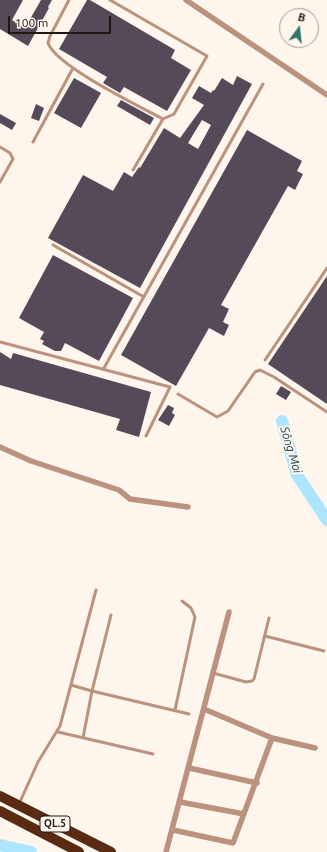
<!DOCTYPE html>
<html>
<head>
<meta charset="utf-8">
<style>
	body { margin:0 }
	#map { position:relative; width:327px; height:852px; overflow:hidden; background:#fef5ec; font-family:Ubuntu,sans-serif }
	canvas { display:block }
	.north { position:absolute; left:279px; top:8px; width:40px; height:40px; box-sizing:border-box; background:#fef5ec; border:1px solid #a49d96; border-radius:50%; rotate:15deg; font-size:11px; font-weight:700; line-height:16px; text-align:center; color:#1e1914 }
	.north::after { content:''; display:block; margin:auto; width:14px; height:18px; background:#30766c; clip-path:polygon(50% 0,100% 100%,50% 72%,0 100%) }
	.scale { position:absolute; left:8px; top:16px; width:103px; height:18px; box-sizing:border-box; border:2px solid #1e1914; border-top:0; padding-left:5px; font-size:12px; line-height:14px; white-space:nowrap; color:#1e1914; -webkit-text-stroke:3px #fef5ec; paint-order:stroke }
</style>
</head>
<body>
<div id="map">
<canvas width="327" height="852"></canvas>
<div class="north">B</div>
<div class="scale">100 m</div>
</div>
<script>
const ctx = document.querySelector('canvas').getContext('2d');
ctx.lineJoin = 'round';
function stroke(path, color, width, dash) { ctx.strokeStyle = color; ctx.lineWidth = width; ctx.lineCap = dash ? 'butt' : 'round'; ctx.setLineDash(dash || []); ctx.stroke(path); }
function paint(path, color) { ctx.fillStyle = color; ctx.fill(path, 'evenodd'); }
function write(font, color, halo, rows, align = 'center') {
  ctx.font = font + ' Ubuntu,sans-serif'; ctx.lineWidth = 4; ctx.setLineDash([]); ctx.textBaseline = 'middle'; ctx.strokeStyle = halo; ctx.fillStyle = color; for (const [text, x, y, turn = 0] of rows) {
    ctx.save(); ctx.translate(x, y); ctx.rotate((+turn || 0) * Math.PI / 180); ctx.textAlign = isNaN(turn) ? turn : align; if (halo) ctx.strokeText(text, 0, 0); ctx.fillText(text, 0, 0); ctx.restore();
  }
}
stroke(new Path2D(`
	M 282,421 L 297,475 L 327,520
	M 0,845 L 31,852`), '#ace5ff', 12);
paint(new Path2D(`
	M 0,0 L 23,0 L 12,20 L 25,28 L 41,0 L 52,0 L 48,7 L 49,8 L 28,46 L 0,29 Z
	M 87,0 L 90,0 L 175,50 L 171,58 L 191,70 L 167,111 L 124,87 L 120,93 L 103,83 L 107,77 L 59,49 Z
	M 237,76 L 252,84 L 140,288 L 48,238 L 83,175 L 113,191 L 124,172 L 132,177 L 139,167 L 140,168 L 164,128 L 180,138 L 204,105 L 192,98 L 199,86 L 211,93 L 213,90 L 214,91 L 222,78 L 233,85 ZM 202,120 L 211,125 L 198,149 L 188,143 Z
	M 74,78 L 101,93 L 81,128 L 54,113 Z
	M 121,100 L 154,118 L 150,125 L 117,106 Z
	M 36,104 L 44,108 L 39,121 L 31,118 Z
	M 0,114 L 16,123 L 12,130 L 0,123 Z
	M 247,130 L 302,161 L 297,171 L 303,174 L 295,190 L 288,186 L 221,305 L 229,309 L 223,322 L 229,325 L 224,336 L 209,328 L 176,386 L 121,355 Z
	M 53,255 L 133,298 L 99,361 L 65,343 L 61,351 L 55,351 L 42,344 L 44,341 L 40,339 L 44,332 L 19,318 Z
	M 327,276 L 327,404 L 268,364 Z
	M 0,352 L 11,359 L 13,353 L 151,392 L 139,437 L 116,430 L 120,419 L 0,385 Z
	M 281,386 L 291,392 L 286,400 L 276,394 Z
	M 168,405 L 174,408 L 172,413 L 175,415 L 169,426 L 158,420 Z`), '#554b58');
stroke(new Path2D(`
	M 69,0 L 50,36 L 48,43 C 56,66 139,106 163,119 L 174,114 L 207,56 L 110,0
	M 33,142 L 73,68
	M 0,147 L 10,153 L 13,159 L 0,182
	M 133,170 L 163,119
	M 53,245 L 144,297
	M 0,342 L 170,387 L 146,436
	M 265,360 L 327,268
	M 104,368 L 263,84
	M 178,394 L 217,417 L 228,411 L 255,372 L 260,370 L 274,377 L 327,412
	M 265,636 L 324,651
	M 213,673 L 246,682 L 252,681 L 254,679 L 269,618
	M 71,685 L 92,691 L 189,714
	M 175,710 L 195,617 L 191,608 L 182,601
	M 58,732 L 153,754
	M 83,738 L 92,691 L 111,615
	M 19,804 L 38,762 L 60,726 L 96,590`), '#ba927d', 3);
stroke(new Path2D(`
	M 186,0 L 327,95
	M 0,447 L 31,461 L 119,490 L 130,499 L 188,507
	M 204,709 L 272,738 L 315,748
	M 189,768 L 257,783
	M 180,802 L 244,814
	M 173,830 L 233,843 L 272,738
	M 166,852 L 229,612`), '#ba927d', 5.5);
stroke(new Path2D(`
	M 0,796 L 111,852
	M 0,811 L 79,852`), '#592b12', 10);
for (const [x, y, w] of [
	[55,824,30]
]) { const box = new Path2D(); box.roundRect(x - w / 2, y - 8, w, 16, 3); ctx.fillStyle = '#fef5ec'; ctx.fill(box); stroke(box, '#1e1914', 1); }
write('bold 10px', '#1e1914', null, [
	["QL.5",55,824]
]);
write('italic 12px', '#0f4052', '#fef5ec', [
	["Sông Moi",291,450,73]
]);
</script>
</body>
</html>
